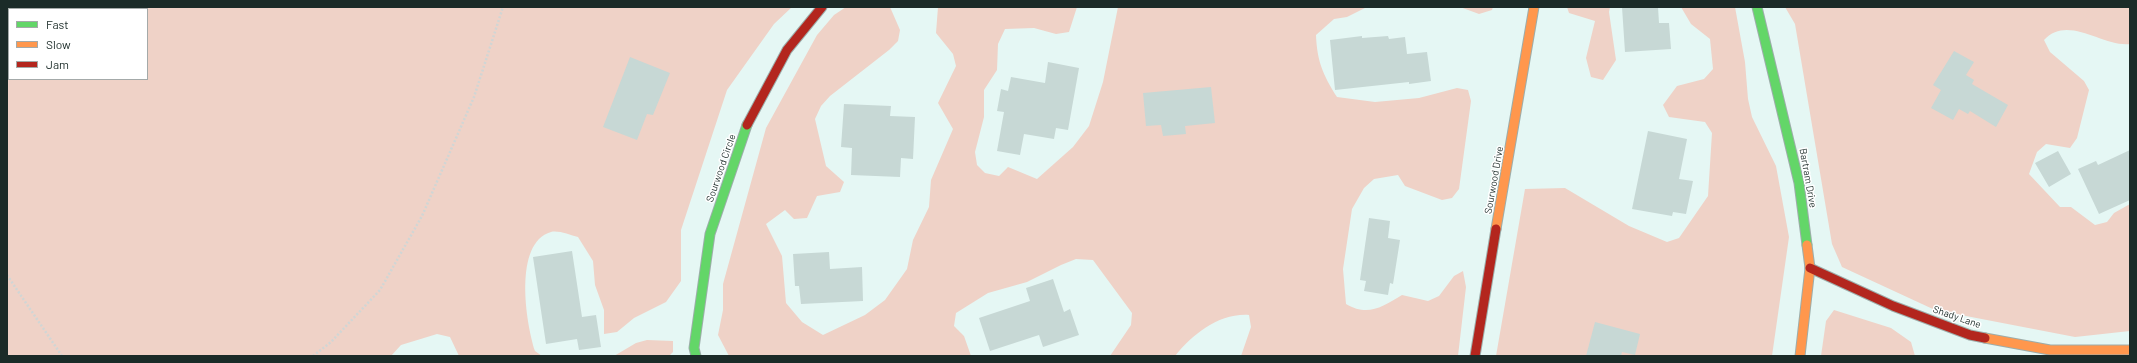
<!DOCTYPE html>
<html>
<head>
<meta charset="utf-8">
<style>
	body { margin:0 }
	#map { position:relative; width:2137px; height:363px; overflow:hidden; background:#e5f7f4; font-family:Barlow,sans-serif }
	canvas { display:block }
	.frame { position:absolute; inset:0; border:8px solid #1b2b28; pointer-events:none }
	.legend { position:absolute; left:8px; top:8px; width:140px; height:72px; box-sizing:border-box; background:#fff; border:1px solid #a4aaa9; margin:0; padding:5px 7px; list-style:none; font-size:12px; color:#1b2b28 }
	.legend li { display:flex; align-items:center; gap:8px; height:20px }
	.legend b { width:20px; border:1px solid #a4aaa9 }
</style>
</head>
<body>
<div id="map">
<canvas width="2137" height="363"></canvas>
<div class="frame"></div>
<ul class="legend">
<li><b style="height:5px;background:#63d668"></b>Fast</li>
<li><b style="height:5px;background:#ff974d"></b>Slow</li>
<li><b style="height:5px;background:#b3261e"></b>Jam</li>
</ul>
</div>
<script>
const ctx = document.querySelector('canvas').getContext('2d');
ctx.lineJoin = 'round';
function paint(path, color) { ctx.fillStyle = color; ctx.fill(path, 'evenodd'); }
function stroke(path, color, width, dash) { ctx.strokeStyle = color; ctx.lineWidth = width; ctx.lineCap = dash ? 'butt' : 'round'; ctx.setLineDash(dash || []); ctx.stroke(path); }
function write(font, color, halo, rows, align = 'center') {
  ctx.font = font + ' Barlow,sans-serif'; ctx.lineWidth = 3; ctx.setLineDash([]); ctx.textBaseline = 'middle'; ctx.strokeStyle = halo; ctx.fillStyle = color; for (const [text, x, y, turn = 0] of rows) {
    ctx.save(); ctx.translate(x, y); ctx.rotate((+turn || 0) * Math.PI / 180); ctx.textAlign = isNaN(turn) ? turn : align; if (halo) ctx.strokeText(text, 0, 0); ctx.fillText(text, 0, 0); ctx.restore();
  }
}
paint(new Path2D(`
	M 7,7 L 792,7 L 774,24 L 727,90 L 681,230 L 681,281 L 666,302 L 634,318 L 617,332 L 604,334 L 604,310 L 595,285 L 593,261 L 578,237 C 570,235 558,230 551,232 C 513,243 526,323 535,351 L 542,356 L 459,356 L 450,337 L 437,334 L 401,345 L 391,356 L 7,356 ZM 9,9 L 147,9 L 147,79 L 9,79 Z
	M 846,7 L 890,7 L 900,30 L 898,41 L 889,50 L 830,96 L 821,106 L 815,119 L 826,166 L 844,182 L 840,192 L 817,196 L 807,218 L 794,219 L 785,210 L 766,224 L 782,256 L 786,303 L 802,322 L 823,335 L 865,315 L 885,300 L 907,269 L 913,240 L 929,207 L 931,180 L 953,129 L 938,103 L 956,66 L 953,54 L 936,33 L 938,7 L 1077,7 L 1069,32 L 1056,34 L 1034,28 L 1005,29 L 998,44 L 997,70 L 984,90 L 984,117 L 975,152 L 977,165 L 985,173 L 999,176 L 1008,167 L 1037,179 L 1073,147 L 1089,126 L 1103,82 L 1118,7 L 1367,7 L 1347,17 L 1334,19 L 1316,35 C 1317,61 1323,75 1337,97 L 1375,102 L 1419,98 L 1457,88 L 1468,90 L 1471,101 L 1459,189 L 1452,198 L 1442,200 L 1405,186 L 1398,175 L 1374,179 L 1364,188 L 1352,209 L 1343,269 L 1346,304 C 1368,317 1382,307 1402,295 L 1428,301 L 1439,296 L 1454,276 L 1463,271 L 1466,287 L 1458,356 L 1241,356 L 1251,327 L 1249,315 C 1219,313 1193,334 1175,356 L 1110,356 L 1131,325 L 1132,313 L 1093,260 L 1076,259 L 1061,265 L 1027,282 L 988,293 L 956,313 L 954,326 L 964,336 L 971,356 L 729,356 L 718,335 L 723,310 L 723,284 L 766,128 L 817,35 L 834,15 Z
	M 1460,7 L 1493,7 L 1492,10 L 1479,14 Z
	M 1567,7 L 1610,7 L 1609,12 L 1616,60 L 1603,80 L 1591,77 L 1586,58 L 1595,21 L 1569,13 Z
	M 1681,7 L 1735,7 L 1745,62 L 1748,99 L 1752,117 L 1776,166 L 1789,237 L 1772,356 L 1496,356 L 1525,189 L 1565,188 L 1629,226 L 1667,242 L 1679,238 L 1708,196 L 1712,133 L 1705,122 L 1669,117 L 1663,105 L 1677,86 L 1704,79 L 1713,69 L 1710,39 L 1691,24 Z
	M 1785,7 L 2130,7 L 2130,44 C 2102,47 2068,14 2044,40 L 2050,52 L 2084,81 L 2089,90 L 2077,138 L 2070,148 L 2046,144 L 2037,152 L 2029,174 L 2060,207 L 2071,207 L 2095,225 L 2107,222 L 2114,213 L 2130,204 L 2130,331 L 2075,337 L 1935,310 L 1842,267 L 1832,244 L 1795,24 Z
	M 1834,310 L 1891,328 L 1911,342 L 1915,356 L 1821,356 L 1826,321 Z
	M 647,340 L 673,341 L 673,352 L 669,356 L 614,356 L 636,343 Z`), '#efd2c7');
paint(new Path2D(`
	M 1622,7 L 1658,7 L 1659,23 L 1669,23 L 1671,49 L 1625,52 Z
	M 1362,36 L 1362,38 L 1388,36 L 1389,39 L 1405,37 L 1407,54 L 1427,52 L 1431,81 L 1409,84 L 1409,82 L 1335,90 L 1330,40 Z
	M 1954,51 L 1974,62 L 1966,75 L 1974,80 L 1972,84 L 2008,105 L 1996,127 L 1970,111 L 1968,114 L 1959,109 L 1953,120 L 1931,108 L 1941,90 L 1933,85 Z
	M 630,57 L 670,73 L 653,115 L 647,114 L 637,140 L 603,127 Z
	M 1048,62 L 1079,68 L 1068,130 L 1056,128 L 1054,139 L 1024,134 L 1020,155 L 997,151 L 1004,112 L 997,111 L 1001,89 L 1008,91 L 1011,77 L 1045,83 Z
	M 1211,87 L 1215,123 L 1185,126 L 1186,134 L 1163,136 L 1161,125 L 1146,126 L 1143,93 Z
	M 844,104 L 891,106 L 890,116 L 915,117 L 913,159 L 901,158 L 900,177 L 851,175 L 852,148 L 841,147 Z
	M 1648,131 L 1687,139 L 1679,179 L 1693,181 L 1686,214 L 1673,212 L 1672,216 L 1632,209 Z
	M 2130,150 L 2130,200 L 2099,214 L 2078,169 L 2096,161 L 2098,165 Z
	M 2058,151 L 2071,174 L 2049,187 L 2035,163 Z
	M 1369,218 L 1390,221 L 1388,238 L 1400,240 L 1393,284 L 1390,283 L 1388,295 L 1364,291 L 1366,281 L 1360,280 Z
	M 572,251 L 582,317 L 596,315 L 601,347 L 579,350 L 577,339 L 546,344 L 533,257 Z
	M 829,252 L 830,269 L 862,267 L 863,301 L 801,304 L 799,286 L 795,286 L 793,254 Z
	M 1053,279 L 1064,312 L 1070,309 L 1079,335 L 1043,347 L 1039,335 L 990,351 L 979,318 L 1030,301 L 1026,288 Z
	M 1595,322 L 1640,334 L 1635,355 L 1622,352 L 1621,356 L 1586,356 Z`), '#c7d8d5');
const fast = new Path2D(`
	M 1757,7 L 1799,183 L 1807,245
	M 696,356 L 694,348 L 710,234 L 747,125`);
const slow = new Path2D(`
	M 1496,229 L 1534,7
	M 1985,338 L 2050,350 L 2130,350
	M 1800,356 L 1810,268 L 1807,245`);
const jam = new Path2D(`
	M 747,125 L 787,50 L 822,7
	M 1810,268 L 1893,306 L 1970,335 L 1985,338
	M 1475,356 L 1496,229`);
stroke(fast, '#9dadaa', 11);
stroke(slow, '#9dadaa', 11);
stroke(jam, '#9dadaa', 11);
stroke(new Path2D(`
	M 7,275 L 62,356
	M 313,356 L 331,342 L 380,290 L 422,216 L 474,97 L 503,7`), '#d0d6d5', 2.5, [2, 2]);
stroke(fast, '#63d668', 9);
stroke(slow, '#ff974d', 9);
stroke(jam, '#b3261e', 9);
write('10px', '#1b2b28', '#fff', [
	["Sourwood Circle",721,168,-71],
	["Bartram Drive",1808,178,80],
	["Sourwood Drive",1494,180,-80],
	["Shady Lane",1957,317,19]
]);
</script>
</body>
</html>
